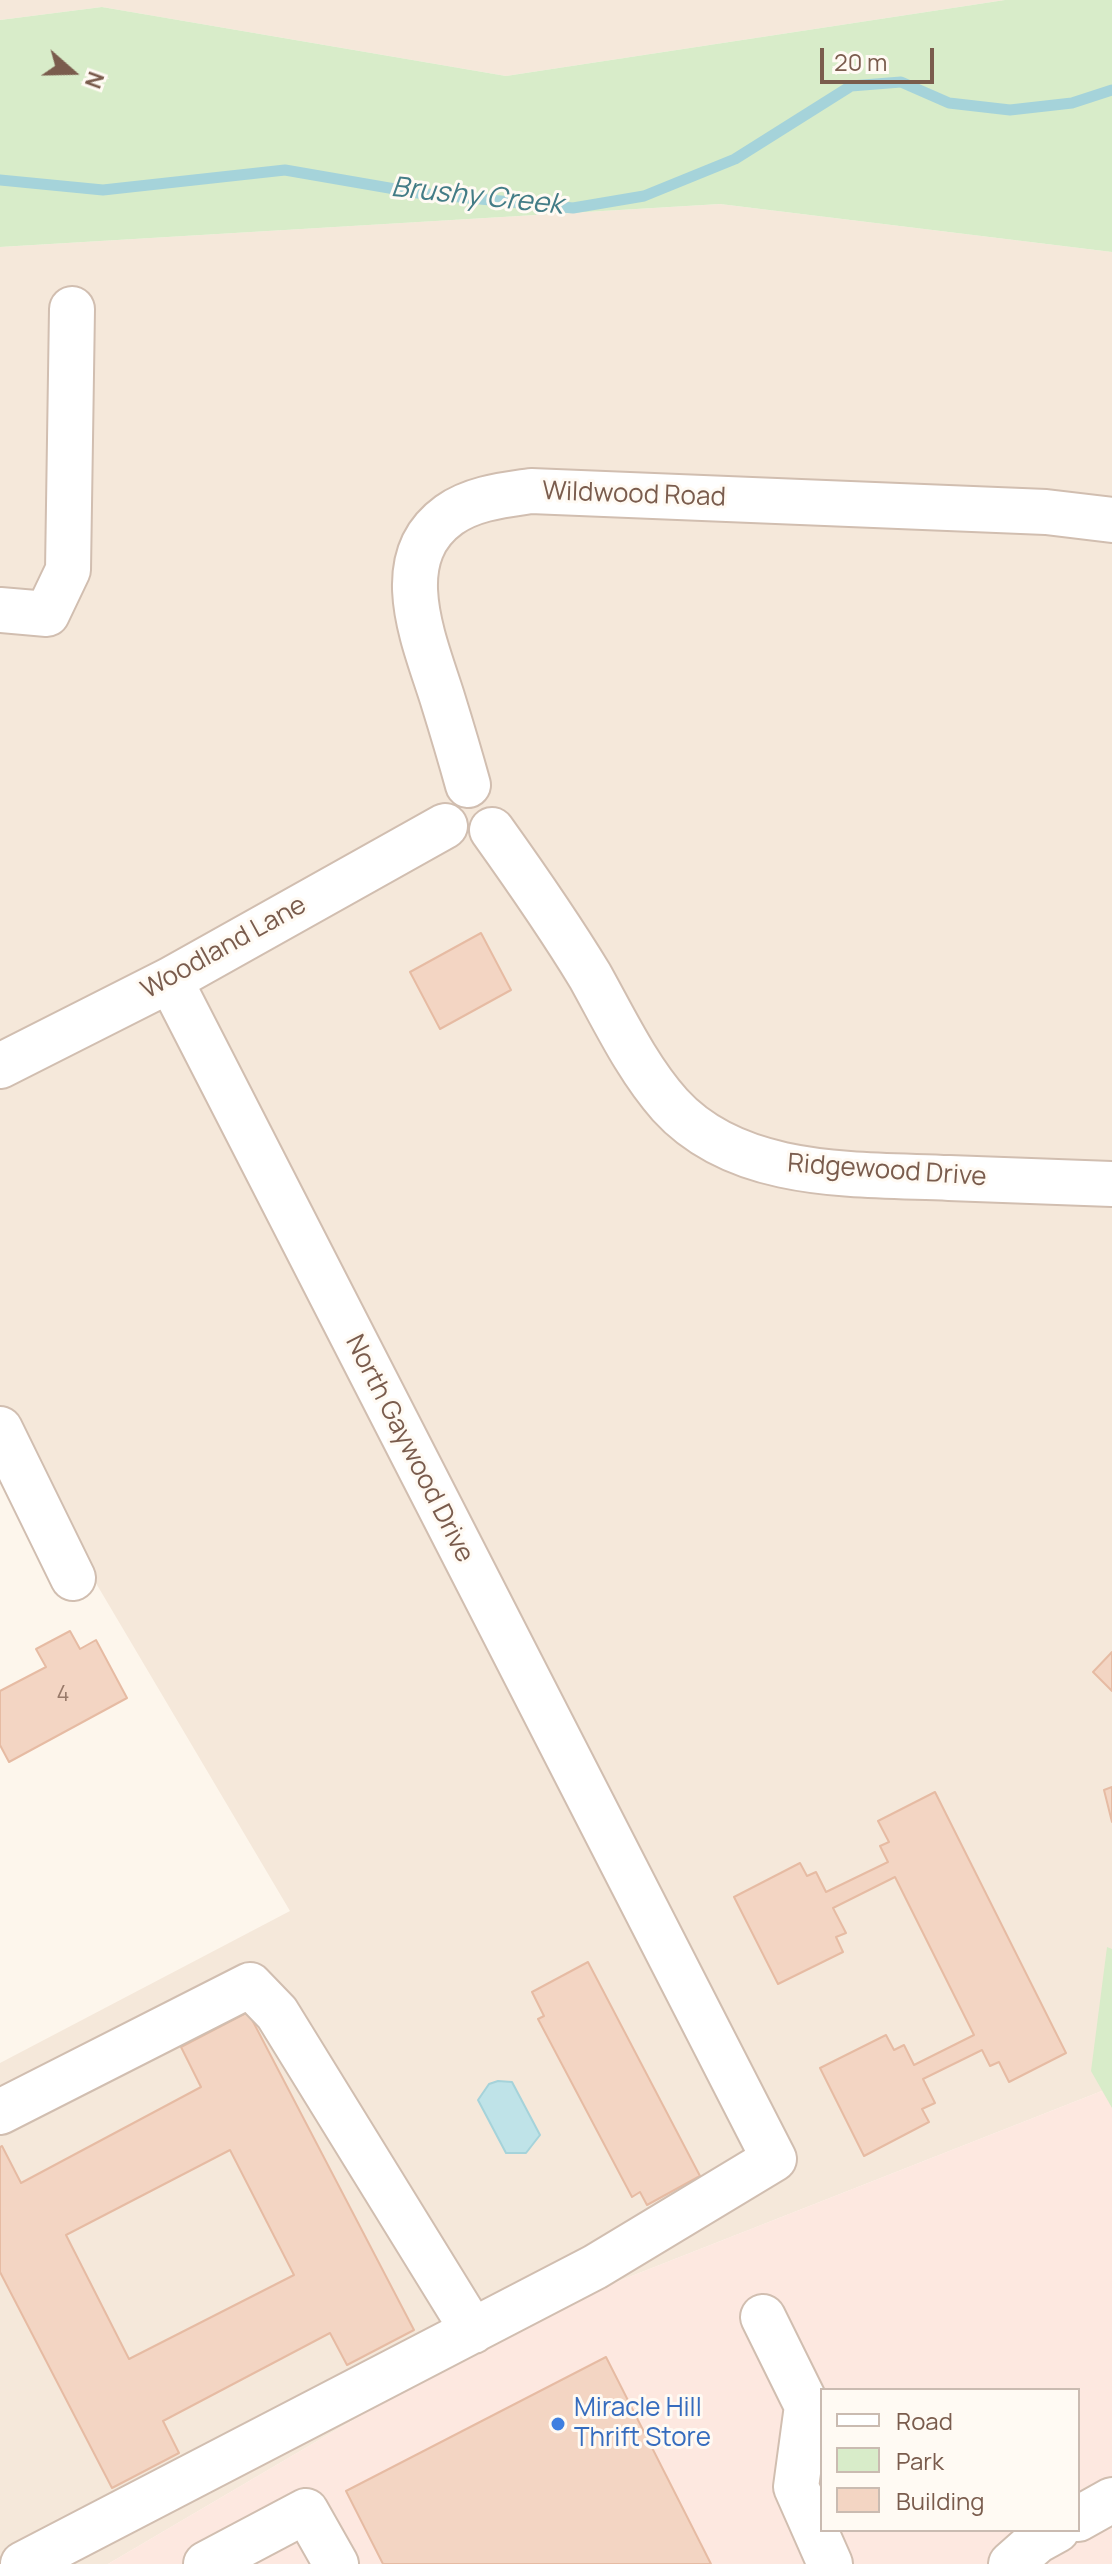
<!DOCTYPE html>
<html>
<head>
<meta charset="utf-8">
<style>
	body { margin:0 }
	#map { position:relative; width:1112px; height:2564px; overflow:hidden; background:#fdf6ec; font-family:Manrope,sans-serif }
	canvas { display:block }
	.legend { position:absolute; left:820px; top:2388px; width:260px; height:144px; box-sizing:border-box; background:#fffaf3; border:2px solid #cabbb1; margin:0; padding:10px 14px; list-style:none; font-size:24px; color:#7a5c4d }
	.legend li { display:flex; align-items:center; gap:16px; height:40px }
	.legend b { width:40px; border:2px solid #cabbb1 }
	.north { position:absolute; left:32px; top:32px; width:80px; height:80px; -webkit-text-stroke:6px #fffaf3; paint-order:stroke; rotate:110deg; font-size:22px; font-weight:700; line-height:32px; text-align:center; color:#7a5c4d }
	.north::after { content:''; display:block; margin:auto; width:28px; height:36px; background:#7a5c4d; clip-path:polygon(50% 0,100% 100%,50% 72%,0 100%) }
	.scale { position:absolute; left:820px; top:48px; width:114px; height:36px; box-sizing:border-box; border:4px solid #7a5c4d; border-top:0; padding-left:10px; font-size:24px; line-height:28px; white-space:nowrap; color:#7a5c4d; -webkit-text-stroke:6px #fffaf3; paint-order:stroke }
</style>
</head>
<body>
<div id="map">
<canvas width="1112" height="2564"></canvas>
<ul class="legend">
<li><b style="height:10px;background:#fff"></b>Road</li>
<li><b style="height:22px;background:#d8ecc9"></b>Park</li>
<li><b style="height:22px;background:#f3d5c3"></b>Building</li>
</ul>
<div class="north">N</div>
<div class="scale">20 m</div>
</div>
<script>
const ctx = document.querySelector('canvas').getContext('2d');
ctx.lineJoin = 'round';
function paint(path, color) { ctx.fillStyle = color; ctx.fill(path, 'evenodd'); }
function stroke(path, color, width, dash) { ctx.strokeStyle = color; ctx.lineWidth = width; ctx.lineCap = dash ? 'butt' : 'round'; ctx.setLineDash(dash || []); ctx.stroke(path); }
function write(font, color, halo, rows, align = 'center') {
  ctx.font = font + ' Manrope,sans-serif'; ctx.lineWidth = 6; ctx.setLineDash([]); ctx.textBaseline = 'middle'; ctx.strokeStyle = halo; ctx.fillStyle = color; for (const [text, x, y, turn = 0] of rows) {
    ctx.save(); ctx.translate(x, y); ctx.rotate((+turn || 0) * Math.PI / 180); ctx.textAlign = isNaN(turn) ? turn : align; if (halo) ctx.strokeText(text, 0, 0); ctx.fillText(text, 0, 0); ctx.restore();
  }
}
paint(new Path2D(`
	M 0,0 L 1005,0 L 506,76 L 102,7 L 0,20 Z
	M 720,204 L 1112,252 L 1112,2087 L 530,2316 L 108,2564 L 0,2564 L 0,2063 L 290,1911 L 0,1421 L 0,247 Z`), '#f5e8da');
paint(new Path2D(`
	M 1112,2087 L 1112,2564 L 108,2564 L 530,2316 ZM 822,2390 L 1078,2390 L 1078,2530 L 822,2530 Z`), '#fde8e0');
paint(new Path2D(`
	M 1005,0 L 1112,0 L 1112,252 L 720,204 L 0,247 L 0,20 L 102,7 L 506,76 Z
	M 1107,1947 L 1112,1949 L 1112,2108 L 1091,2071 Z`), '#d8ecc9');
const water = new Path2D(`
	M 498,2081 L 512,2082 L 540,2135 L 526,2153 L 506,2153 L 478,2100 L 489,2084 Z`);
paint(water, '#bfe3e8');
stroke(water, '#a5d3da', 2);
stroke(new Path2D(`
	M 0,180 L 103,190 L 285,170 L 418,193 L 573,208 L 644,196 L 735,159 L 851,86 L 901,82 L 949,103 L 1010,110 L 1072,103 L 1112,90`), '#a5d3da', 11);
const building = new Path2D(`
	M 481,933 L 511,990 L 440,1029 L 410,972 Z
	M 70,1631 L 80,1649 L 96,1640 L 127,1698 L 9,1762 L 0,1745 L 0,1691 L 46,1667 L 36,1649 Z
	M 1112,1652 L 1112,1691 L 1093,1672 Z
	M 1112,1787 L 1112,1822 L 1104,1790 Z
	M 935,1792 L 1066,2053 L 1009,2082 L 999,2062 L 990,2066 L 982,2050 L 923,2079 L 935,2103 L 922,2109 L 929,2122 L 864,2156 L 820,2068 L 886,2035 L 894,2050 L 904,2045 L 914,2065 L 974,2035 L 895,1877 L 833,1908 L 846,1933 L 836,1937 L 843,1952 L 778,1984 L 734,1897 L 800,1863 L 807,1876 L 816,1872 L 826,1892 L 888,1862 L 880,1846 L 889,1842 L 878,1821 Z
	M 588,1962 L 700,2176 L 647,2205 L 640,2192 L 632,2197 L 538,2019 L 544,2016 L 532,1992 Z
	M 248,2012 L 414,2330 L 347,2365 L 330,2333 L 163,2421 L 179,2453 L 112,2488 L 0,2272 L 0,2147 L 2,2146 L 21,2183 L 201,2087 L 181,2047 ZM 230,2150 L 294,2275 L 129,2359 L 66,2235 Z
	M 606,2357 L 711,2564 L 383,2564 L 346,2491 Z`);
paint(building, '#f3d5c3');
stroke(building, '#e6bba3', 2);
const minor = new Path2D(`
	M 0,610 L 47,614 L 68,570 L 72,309
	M 468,785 C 460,756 451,726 442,697 C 424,640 388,559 449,515 C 473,498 504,495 531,491 L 1046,512 L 1112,520
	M 492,830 C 527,879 559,925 590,976 C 614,1019 637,1068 670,1105 C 738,1180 855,1174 949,1178 C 1003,1180 1058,1182 1112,1184
	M 0,1066 L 170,980 L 445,826
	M 0,1429 L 73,1578
	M 0,2112 L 250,1985 L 277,2013 L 473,2331
	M 763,2317 L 807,2406 L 796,2487 L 830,2564
	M 1078,2519 L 1112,2500
	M 23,2564 L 595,2267 L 774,2159 L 170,980
	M 206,2564 L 306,2511 L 336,2564
	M 1011,2564 L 1037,2541 L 1057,2530`);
stroke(minor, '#d1beb0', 48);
stroke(minor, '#fff', 44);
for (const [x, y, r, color] of [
	[558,2424,8,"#3f7fe0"]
]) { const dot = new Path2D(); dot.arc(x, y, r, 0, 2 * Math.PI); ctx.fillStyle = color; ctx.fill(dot); stroke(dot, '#fffaf3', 3); }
write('22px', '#987a6a', null, [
	["4",63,1695]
]);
write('26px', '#7a5c4d', '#fffaf3', [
	["Wildwood Road",634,495,2],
	["Woodland Lane",224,948,-29],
	["Ridgewood Drive",887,1171,4],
	["North Gaywood Drive",409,1449,63]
]);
write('26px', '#366cbe', '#fffaf3', [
	["Miracle Hill",574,2409],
	["Thrift Store",574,2439]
], 'left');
write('italic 28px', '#437c86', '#fffaf3', [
	["Brushy Creek",477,197,6]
]);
</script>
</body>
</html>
